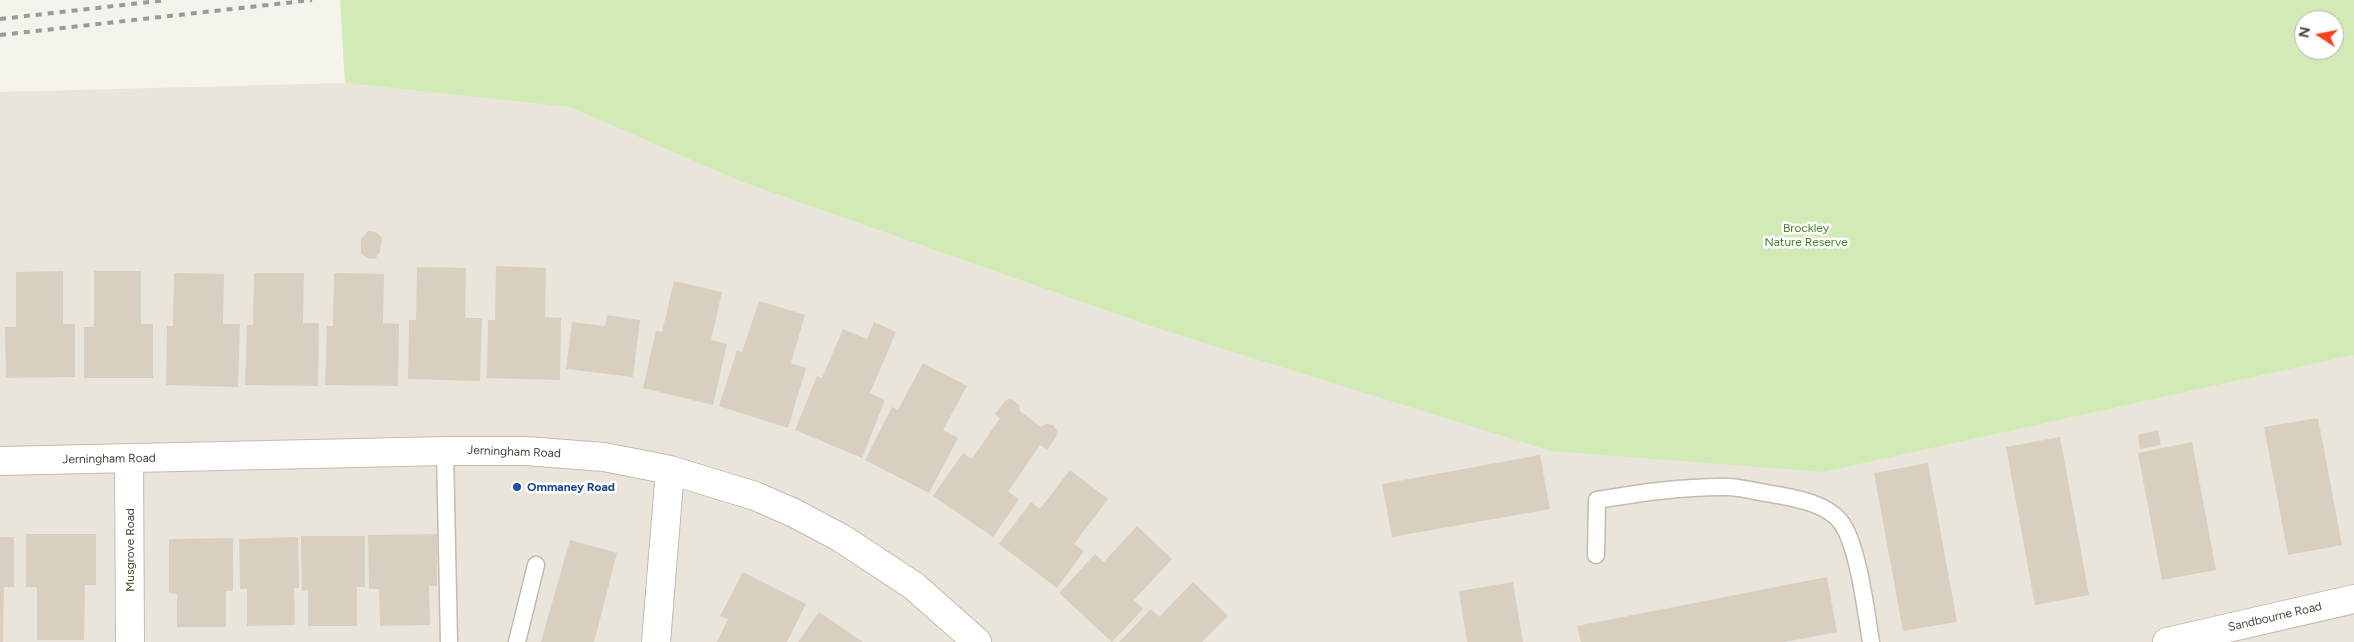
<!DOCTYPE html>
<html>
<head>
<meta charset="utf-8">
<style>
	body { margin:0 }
	#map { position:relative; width:2354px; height:642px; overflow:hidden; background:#f6f3ec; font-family:Figtree,sans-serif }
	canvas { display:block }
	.north { position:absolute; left:2294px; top:10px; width:50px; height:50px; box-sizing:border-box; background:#fff; border:1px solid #b7b4b0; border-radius:50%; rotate:281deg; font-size:14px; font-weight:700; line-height:20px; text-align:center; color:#4b4439 }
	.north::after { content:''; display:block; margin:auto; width:18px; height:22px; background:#fc3f1d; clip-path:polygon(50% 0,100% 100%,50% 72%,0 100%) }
</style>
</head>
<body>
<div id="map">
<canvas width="2354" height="642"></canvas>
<div class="north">N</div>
</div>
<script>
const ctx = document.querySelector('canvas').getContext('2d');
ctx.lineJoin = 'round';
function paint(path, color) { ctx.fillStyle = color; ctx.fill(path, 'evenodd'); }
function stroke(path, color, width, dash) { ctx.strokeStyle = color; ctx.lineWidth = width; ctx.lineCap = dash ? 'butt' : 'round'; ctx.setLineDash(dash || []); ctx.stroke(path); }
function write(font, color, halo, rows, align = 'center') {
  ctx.font = font + ' Figtree,sans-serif'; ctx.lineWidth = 5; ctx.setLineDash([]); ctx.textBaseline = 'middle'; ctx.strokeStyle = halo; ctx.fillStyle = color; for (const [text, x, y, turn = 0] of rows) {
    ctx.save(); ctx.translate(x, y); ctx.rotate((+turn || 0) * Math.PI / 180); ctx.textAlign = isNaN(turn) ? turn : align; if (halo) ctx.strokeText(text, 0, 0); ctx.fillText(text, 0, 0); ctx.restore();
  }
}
paint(new Path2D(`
	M 345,83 L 569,107 L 742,182 L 1150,326 L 1824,472 L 2354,355 L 2354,642 L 0,642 L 0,92 Z`), '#eae5da');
paint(new Path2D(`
	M 340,0 L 2354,0 L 2354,355 L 1824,472 L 1551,451 L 1150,326 L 742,182 L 569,107 L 345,83 ZM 2304,20 L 2334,20 L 2334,50 L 2304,50 Z`), '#d2eab5');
paint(new Path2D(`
	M 368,231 L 376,232 L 382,238 L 380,252 L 375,259 L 367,258 L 361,253 L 361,239 Z
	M 496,266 L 546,268 L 545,317 L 561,318 L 560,380 L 487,378 L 488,320 L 495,320 Z
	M 417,267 L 466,268 L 465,318 L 482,318 L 480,381 L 408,379 L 409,320 L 416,320 Z
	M 63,271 L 63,324 L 75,324 L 75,377 L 6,378 L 5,327 L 16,327 L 16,272 Z
	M 94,271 L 141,271 L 141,324 L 153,324 L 153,378 L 84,378 L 84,327 L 94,327 Z
	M 174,273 L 224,274 L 223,324 L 240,324 L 238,387 L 166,385 L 167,326 L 173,326 Z
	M 254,273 L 304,273 L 303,323 L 319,323 L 318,386 L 245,385 L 247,325 L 253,325 Z
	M 334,273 L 384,274 L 383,323 L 399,324 L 398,386 L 325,385 L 327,326 L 333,326 Z
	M 674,281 L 722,292 L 711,340 L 727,344 L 713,405 L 643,388 L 656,331 L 662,332 Z
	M 759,301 L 805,315 L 791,363 L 806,368 L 788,428 L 719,406 L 737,350 L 742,352 Z
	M 607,315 L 640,320 L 633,377 L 566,369 L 572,322 L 605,326 Z
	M 874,322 L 896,332 L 870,393 L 885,400 L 862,458 L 795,430 L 817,376 L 822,378 L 843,329 L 867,339 Z
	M 923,363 L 967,386 L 943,430 L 958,438 L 929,493 L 865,460 L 892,407 L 898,410 Z
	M 1011,399 L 1019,405 L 1020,411 L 1041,427 L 1046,424 L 1053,425 L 1057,431 L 1056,437 L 1047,450 L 1040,445 L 1008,492 L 1019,499 L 993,537 L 933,496 L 963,453 L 972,459 L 1000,418 L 995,414 L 1006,400 Z
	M 2318,418 L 2342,545 L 2288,555 L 2264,427 Z
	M 2158,430 L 2161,445 L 2140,449 L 2138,435 Z
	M 2060,437 L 2089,595 L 2035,605 L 2006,447 Z
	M 2192,442 L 2216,570 L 2162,580 L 2138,453 Z
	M 1540,455 L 1550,509 L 1392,537 L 1382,484 Z
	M 1928,463 L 1957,622 L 1903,631 L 1874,473 Z
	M 1070,470 L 1108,499 L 1074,544 L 1084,551 L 1057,588 L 999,544 L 1031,502 L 1040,509 Z
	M 1137,526 L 1172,559 L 1134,600 L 1143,609 L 1112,642 L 1059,593 L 1095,554 L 1104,562 Z
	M 26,534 L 96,534 L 96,585 L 85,585 L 84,640 L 37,640 L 37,587 L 26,587 Z
	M 437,534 L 437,586 L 429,586 L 430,625 L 380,626 L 379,589 L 369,589 L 368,535 Z
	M 301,536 L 365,536 L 365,587 L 357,587 L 357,626 L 308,626 L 308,590 L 302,591 Z
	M 0,537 L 14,537 L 14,587 L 4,587 L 3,642 L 0,642 Z
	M 298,537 L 299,588 L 294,588 L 295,625 L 247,626 L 247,589 L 240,589 L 239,539 Z
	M 233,538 L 233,591 L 226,591 L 226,627 L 177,627 L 177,594 L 169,593 L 169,539 Z
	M 570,540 L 617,553 L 594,642 L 541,642 Z
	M 743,572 L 806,604 L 787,642 L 717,642 L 728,619 L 720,616 Z
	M 1827,577 L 1837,632 L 1785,642 L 1581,642 L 1577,626 Z
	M 1193,582 L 1228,616 L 1202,642 L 1119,642 L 1151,609 L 1159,617 Z
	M 1513,582 L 1523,642 L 1467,642 L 1459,591 Z
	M 819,612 L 848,632 L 863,642 L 798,642 Z`), '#d8cfc1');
const service = new Path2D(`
	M 445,451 L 449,642
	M 1596,555 L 1597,500 C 1640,493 1685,486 1729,487 C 1745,488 1762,493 1778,495 C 1799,499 1826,504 1840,521 C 1858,543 1866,612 1871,642
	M 517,642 L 536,565`);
const minor = new Path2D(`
	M 129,459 L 130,642
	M 0,461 L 445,451 L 526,451 L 604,457 L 670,470 L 755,496 L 794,513 L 841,538 L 914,586 L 977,642
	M 656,642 L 670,470
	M 2167,642 L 2354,599`);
stroke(service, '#c2bbae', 19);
stroke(minor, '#c2bbae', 30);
stroke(service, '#fff', 16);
stroke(minor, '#fff', 28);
stroke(new Path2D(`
	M 0,19 L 167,0
	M 0,35 L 312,0`), '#9a9a9a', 4, [6, 6]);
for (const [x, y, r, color] of [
	[517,487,5,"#1a4fb4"]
]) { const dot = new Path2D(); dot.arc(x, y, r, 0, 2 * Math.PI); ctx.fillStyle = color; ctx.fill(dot); stroke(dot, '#fff', 2); }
write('12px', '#4a7f2a', '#fff', [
	["Brockley",1806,228],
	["Nature Reserve",1806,242]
]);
write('12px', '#4b4439', '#fff', [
	["Jerningham Road",514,452,2],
	["Jerningham Road",109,459,-1],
	["Musgrove Road",130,550,-90],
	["Sandbourne Road",2275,617,-13]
]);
write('bold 12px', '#164399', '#fff', [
	["Ommaney Road",527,487]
], 'left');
</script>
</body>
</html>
